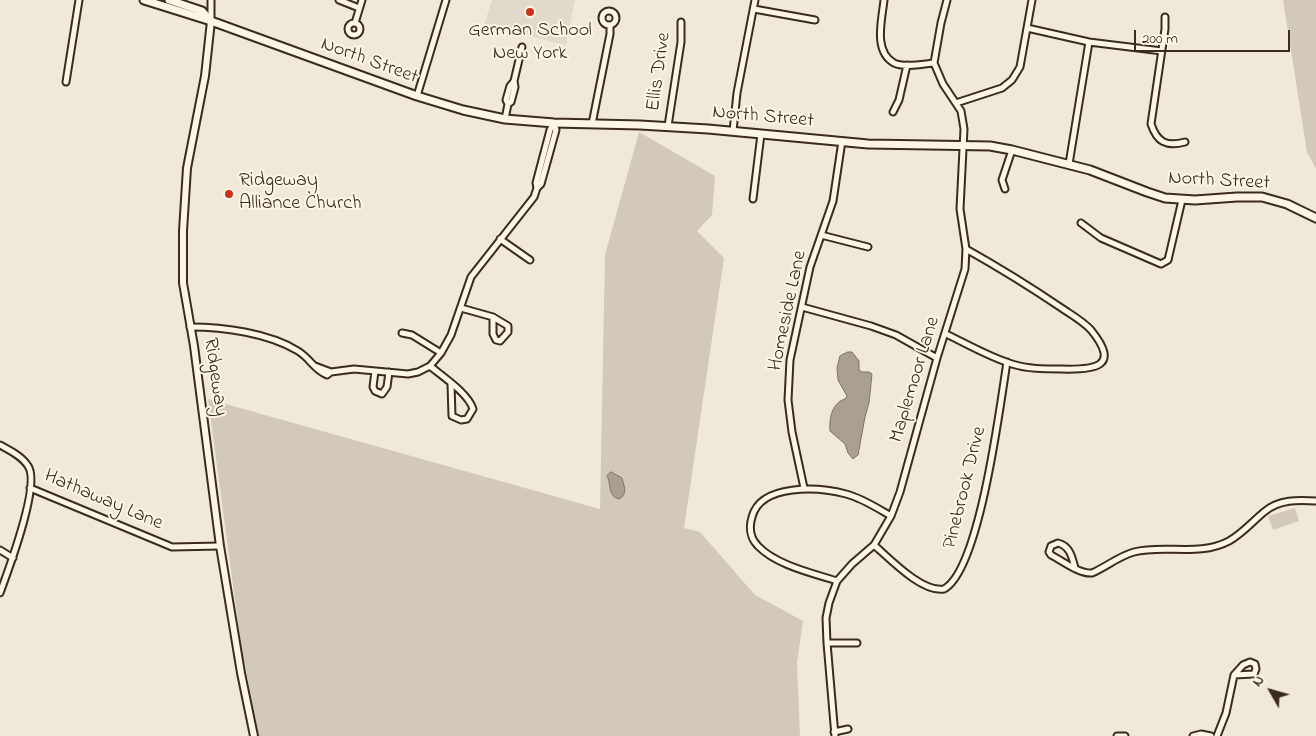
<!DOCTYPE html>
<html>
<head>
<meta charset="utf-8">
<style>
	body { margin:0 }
	#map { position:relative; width:1316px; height:736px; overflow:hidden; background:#f0e9d9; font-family:"Indie Flower",sans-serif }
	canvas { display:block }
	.north { position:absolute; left:1246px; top:666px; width:50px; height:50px; -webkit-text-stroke:4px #fcf5e5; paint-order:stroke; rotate:308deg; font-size:14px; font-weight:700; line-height:20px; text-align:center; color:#3b2a1e }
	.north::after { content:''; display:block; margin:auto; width:18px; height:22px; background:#3b2a1e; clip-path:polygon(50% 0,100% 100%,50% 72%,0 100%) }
	.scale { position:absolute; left:1134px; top:30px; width:156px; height:22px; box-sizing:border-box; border:2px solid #3b2a1e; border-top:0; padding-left:6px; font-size:15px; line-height:18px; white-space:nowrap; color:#3b2a1e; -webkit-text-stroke:4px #fcf5e5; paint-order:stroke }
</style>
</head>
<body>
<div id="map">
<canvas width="1316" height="736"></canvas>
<div class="north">N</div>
<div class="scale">200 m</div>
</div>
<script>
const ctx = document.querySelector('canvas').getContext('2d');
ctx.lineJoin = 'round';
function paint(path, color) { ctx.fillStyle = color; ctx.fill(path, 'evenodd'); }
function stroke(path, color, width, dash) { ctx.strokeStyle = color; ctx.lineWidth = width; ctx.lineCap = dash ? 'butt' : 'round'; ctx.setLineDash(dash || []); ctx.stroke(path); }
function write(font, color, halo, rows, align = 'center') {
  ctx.font = font + ' "Indie Flower",sans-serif'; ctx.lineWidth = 4; ctx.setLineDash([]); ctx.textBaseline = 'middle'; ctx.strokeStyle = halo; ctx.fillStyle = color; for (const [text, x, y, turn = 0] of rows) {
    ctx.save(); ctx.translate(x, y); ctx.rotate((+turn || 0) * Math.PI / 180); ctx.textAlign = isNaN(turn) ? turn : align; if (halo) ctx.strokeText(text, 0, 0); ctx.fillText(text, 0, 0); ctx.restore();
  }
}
paint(new Path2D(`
	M 492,0 L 575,0 L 566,45 L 484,25 Z`), '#e1d9c9');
paint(new Path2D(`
	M 1283,0 L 1316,0 L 1316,169 L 1307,152 Z
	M 639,132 L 715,176 L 712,215 L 697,231 L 724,258 L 684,528 L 700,532 L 755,595 L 803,621 L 797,662 L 800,736 L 259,736 L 241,645 L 208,399 L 600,509 L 605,255 Z
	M 1295,508 L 1299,521 L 1273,530 L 1268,516 Z`), '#d2c9ba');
const water = new Path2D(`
	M 848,352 L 852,352 L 859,361 L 859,370 L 862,372 L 869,372 L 872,374 L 869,403 L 865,417 L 858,455 L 853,459 L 848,453 L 845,444 L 830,431 C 829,418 832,403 845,399 L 847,396 L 838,380 L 837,368 L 840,356 Z
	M 611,472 L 622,478 C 624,486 628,494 619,499 C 607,496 612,484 607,476 Z`);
paint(water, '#aaa091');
stroke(water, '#7e7163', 1);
const minor = new Path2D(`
	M 339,0 L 359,8
	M 884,0 C 882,20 873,51 894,63 C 904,68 923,64 934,63
	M 754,9 L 815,20
	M602 18a7 7 0 1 1 14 0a7 7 0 1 1-14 0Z
	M 1165,17 L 1165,29 L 1151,124 C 1157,142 1166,147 1185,142
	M 211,21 L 211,0
	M348 29a6 6 0 1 1 12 0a6 6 0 1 1-12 0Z
	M 355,23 L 362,0
	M 1027,28 L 1089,42 L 1162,51
	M 66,82 L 79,0
	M 417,96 L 446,0
	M 956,103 L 1002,88 L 1012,80 L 1020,67 L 1032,0
	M 508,104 L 511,102 L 515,87 L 514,81
	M 893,112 L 899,100 L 907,65
	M 505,119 L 508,104 L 506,100 L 510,86 L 514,81 L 522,47
	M 592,124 L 610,34 L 610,26
	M 668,126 L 681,42 L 681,22
	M 733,131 L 737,93 L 755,0
	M 1069,164 L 1089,42
	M 537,188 L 541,184 L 556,130 L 554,123
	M 1005,189 L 1002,180 L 1012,150
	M 753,199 L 761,134
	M 1081,223 L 1101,238 L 1161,264 L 1168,260 L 1182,200
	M 821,235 L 868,247
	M 500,239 L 530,260
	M 802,307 L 871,326 L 896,335 L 937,358
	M 461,308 L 493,317 L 508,326 L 508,332 L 500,341 L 496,340 L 493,334 L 493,317
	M 190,327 C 224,327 269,333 298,351 C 311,359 313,369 327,375 L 331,372 L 354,369 L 408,374 L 418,372 L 430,366 L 441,353 L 451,335 L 471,277 L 534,197 L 537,188 L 536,183 L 550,130 L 554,123
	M 402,333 L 412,335 L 441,353
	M 946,334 C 967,344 989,357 1012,364 C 1028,369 1044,369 1061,369 C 1093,370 1122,368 1091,330 C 1083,321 1070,314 1060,307 C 1029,286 998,267 966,249
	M 315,366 L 331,372
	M 430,366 C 443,377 468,393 473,409 L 467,419 L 461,420 L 452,416 L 451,384
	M 375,371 L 373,387 L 375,391 L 382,394 L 387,387 L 389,372
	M 0,445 C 9,450 22,456 28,466 C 41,484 8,571 0,593
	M 30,488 L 172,547 L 220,546
	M 804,488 L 792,432 L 788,400 L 790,360 L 810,267 L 833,201 L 842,141
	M 874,545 C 889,558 922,593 944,589 C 980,570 1000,405 1007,362
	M 0,550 L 13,558
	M 1075,568 C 1072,557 1070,546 1058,543 L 1051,546 L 1049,552 L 1051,555 C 1063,561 1079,574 1092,573 C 1106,567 1119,556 1134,552 C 1164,544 1199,557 1229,541 C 1243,533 1252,522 1264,512 C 1279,499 1298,500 1316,501
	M 837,581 C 812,573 776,565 758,546 C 750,538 749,527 752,517 C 761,483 819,487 846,494 C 862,498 877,508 891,516
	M 827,643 L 857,643
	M 1250,662 L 1255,664 L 1256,669 L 1254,674 L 1234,675 L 1243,665 Z
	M 834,732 L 848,729
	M 835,736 L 827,643 L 826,618 L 829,603 L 837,581 L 852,564 L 874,545 L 891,516 L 900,492 L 937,358 L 965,269 L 966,249 L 960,209 L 964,129 L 961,111 L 943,84 L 934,63 L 941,23 L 947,0
	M 1117,736 L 1125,736
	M 1193,736 L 1201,734 L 1211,736
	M 1217,736 L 1226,713 L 1234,675`);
const tertiary = new Path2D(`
	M 211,21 L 205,76 L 187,168 L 183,231 L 183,283 L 194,346 L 220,546 L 241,673 L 254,736`);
const secondary = new Path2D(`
	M 144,0 L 211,21 L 417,96 L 463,110 L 505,119 L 554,123 L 640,125 L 708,129 L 868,144 L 990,146 L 1012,150 L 1090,170 L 1147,192 L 1165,198 L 1195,200 L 1237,197 L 1262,197 L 1287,204 L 1316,218
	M 169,0 L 202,11 L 211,21`);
stroke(minor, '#3b2a1e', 9);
stroke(tertiary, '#3b2a1e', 10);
stroke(secondary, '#3b2a1e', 11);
stroke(minor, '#fcf5e5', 5);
stroke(tertiary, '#fcf5e5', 6);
stroke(secondary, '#fcf5e5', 7);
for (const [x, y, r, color] of [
	[530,12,5,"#c8321e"],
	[229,194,5,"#c8321e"]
]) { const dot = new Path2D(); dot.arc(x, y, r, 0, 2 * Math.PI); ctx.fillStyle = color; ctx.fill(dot); stroke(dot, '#fcf5e5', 2); }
write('20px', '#3b2a1e', '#fcf5e5', [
	["German School",530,32],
	["New York",530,55],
	["Ridgeway",239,182,"left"],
	["Alliance Church",239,205,"left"]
]);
write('20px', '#3b2a1e', '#fcf5e5', [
	["North Street",369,62,20],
	["Ellis Drive",660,72,-82],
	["North Street",763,118,5],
	["North Street",1219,182,3],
	["Homeside Lane",789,311,-78],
	["Ridgeway",214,377,82],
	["Maplemoor Lane",916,380,-73],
	["Pinebrook Drive",966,488,-76],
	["Hathaway Lane",103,501,23]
]);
</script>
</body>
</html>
